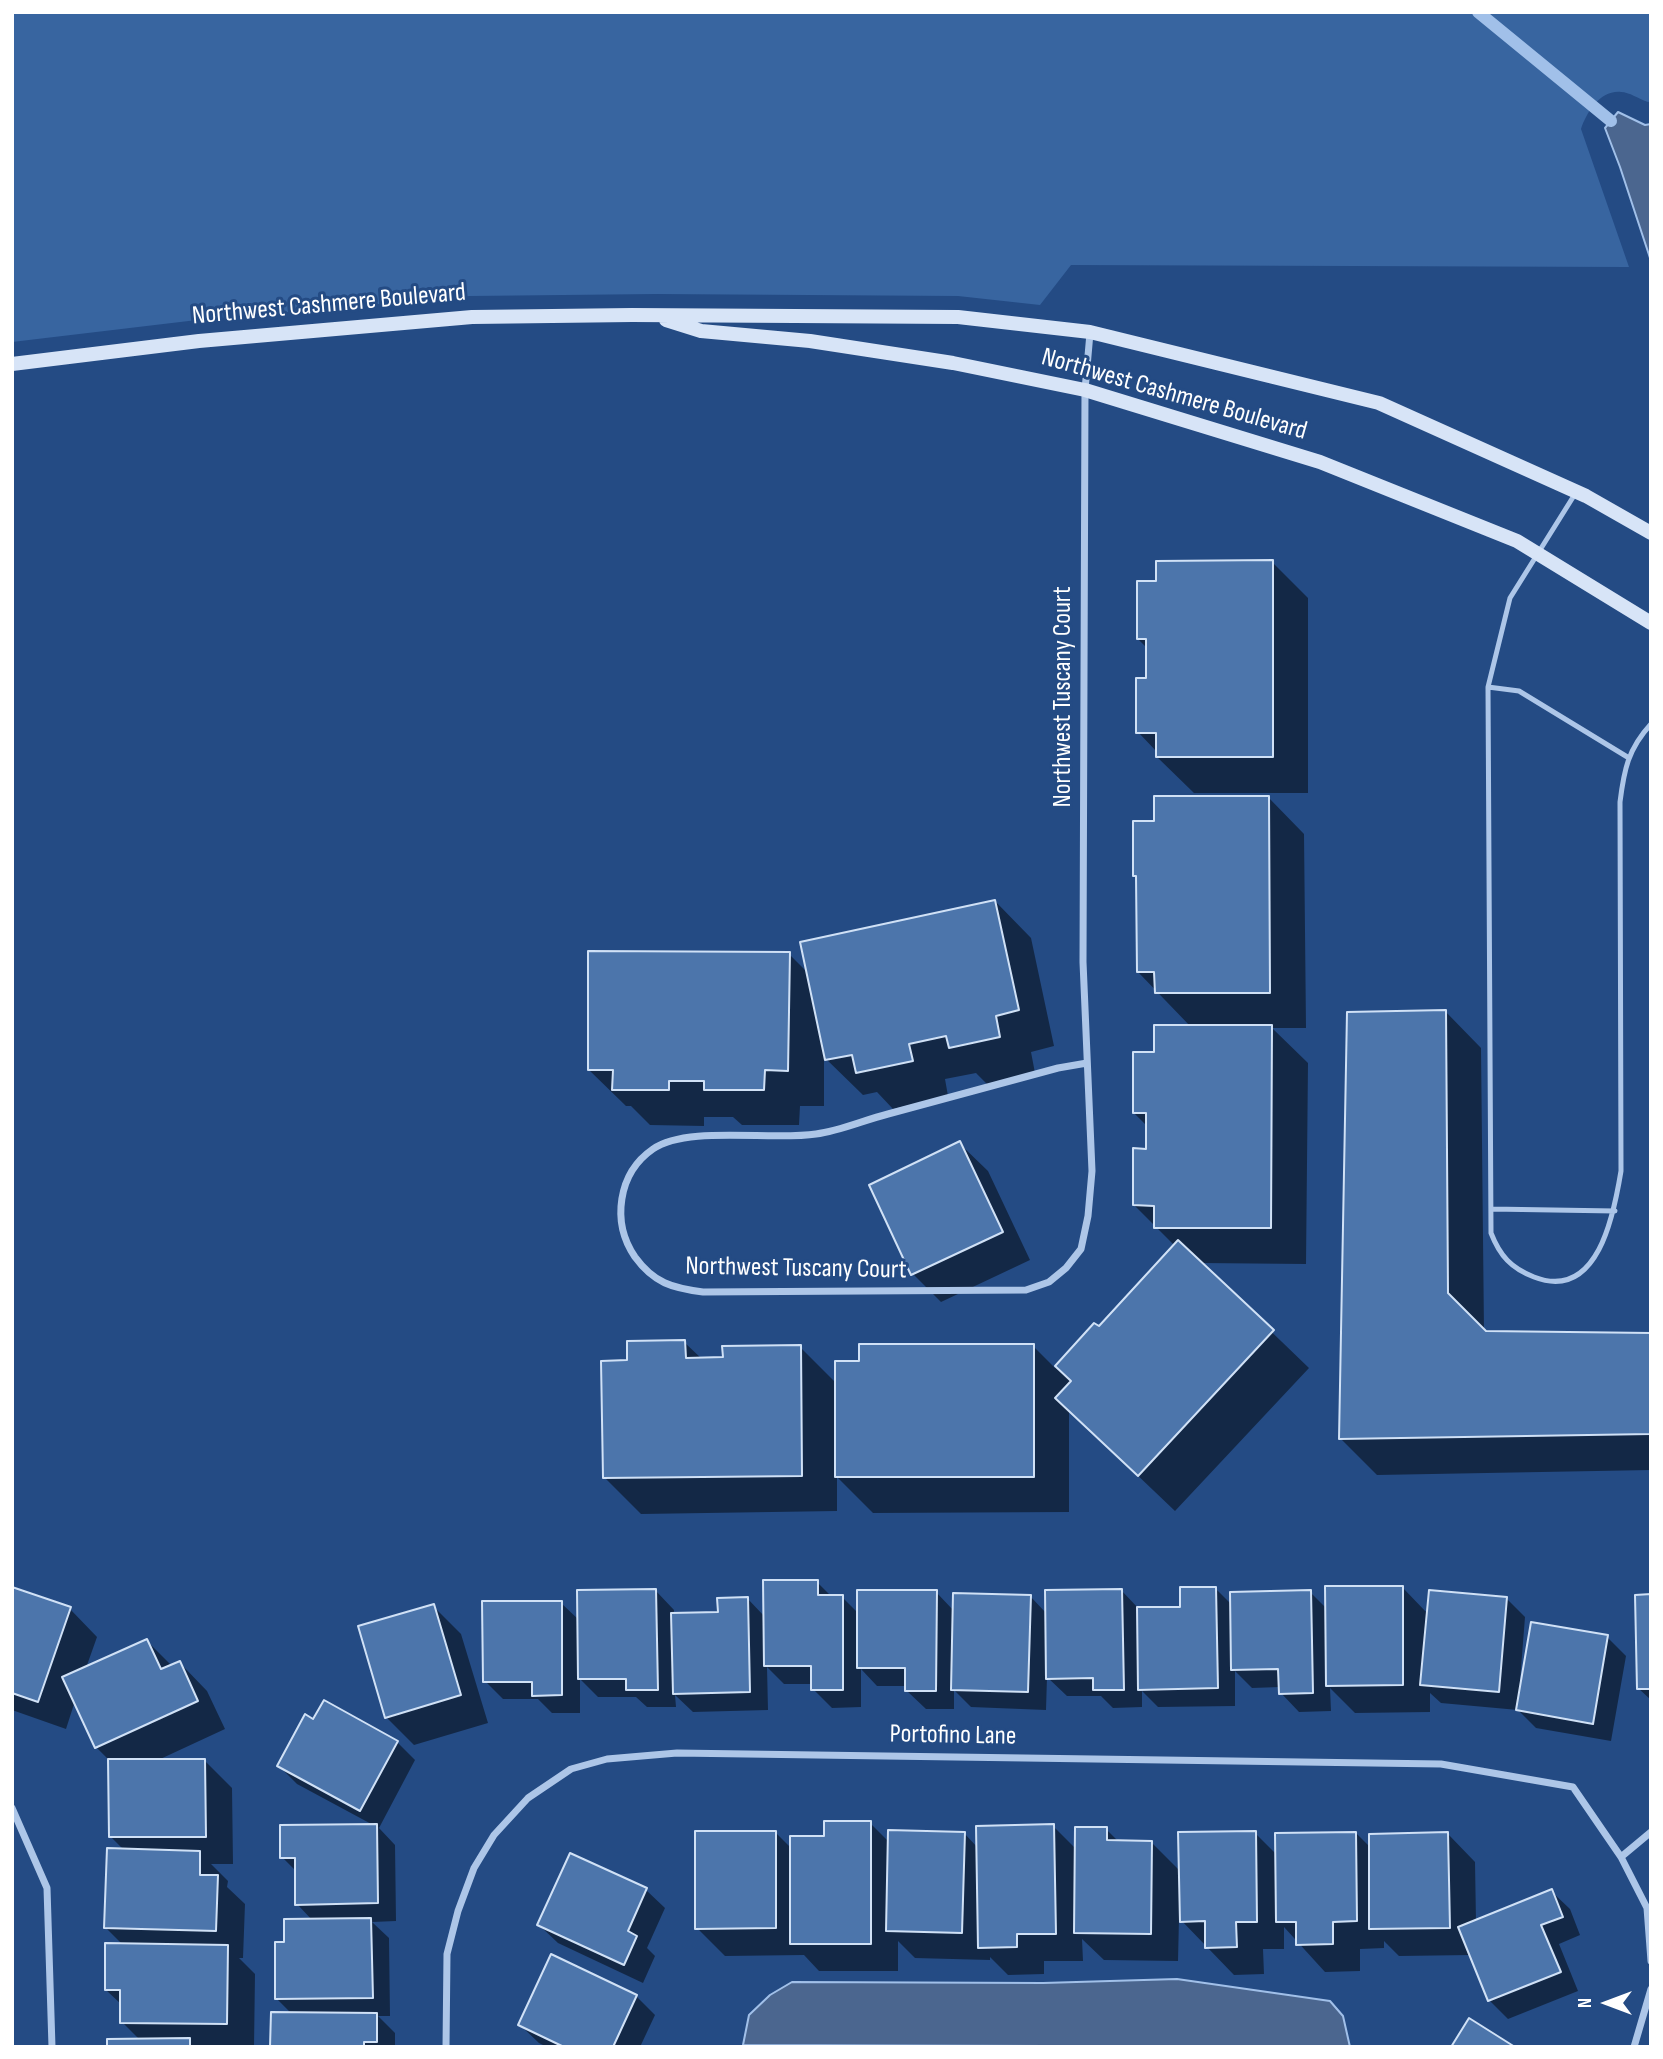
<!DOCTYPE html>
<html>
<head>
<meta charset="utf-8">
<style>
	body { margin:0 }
	#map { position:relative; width:1663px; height:2059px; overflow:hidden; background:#244b84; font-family:"Sofia Sans Condensed",sans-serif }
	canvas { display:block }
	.frame { position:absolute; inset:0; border:14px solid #fff; pointer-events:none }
	.north { position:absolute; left:1572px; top:1968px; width:70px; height:70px; -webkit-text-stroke:5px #244b84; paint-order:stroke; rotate:270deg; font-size:19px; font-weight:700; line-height:28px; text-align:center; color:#fff }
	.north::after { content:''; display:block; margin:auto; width:24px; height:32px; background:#fff; clip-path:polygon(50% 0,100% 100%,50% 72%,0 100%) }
</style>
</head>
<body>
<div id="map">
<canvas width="1663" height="2059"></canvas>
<div class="frame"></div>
<div class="north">N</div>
</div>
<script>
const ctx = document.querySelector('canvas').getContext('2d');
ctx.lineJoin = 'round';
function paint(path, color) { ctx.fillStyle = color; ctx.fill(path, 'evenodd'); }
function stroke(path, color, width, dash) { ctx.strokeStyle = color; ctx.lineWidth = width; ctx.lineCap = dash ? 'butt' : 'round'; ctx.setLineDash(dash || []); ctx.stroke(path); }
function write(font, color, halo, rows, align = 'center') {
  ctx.font = font + ' "Sofia Sans Condensed",sans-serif'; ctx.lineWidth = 6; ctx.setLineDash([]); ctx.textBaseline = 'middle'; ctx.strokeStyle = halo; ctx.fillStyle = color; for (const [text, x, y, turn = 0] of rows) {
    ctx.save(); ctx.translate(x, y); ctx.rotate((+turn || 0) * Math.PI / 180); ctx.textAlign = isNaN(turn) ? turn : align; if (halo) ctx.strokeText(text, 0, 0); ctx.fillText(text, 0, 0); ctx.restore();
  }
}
paint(new Path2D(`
	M 12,12 L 1651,12 L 1651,101 L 1648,102 C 1639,99 1629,92 1621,92 C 1600,90 1587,112 1581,129 L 1629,267 L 1071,265 L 1040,305 L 958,296 L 656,294 L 470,296 L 197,320 L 12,342 Z`), '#3865a0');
const water = new Path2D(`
	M 1618,112 L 1645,125 L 1651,124 L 1651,261 L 1620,167 L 1605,128 Z
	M 1177,1979 L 1330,2001 L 1343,2016 L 1350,2047 L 743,2045 L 749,2015 L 770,1995 L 792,1982 L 1043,1983 Z`);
paint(water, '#4b668f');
stroke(water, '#a1c0e9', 2);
paint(new Path2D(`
	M 1272,562 L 1308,598 L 1308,793 L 1194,793 L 1157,757 L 1157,752 L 1138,732 L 1147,680 L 1147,648 L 1138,639 L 1157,583 Z
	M 1268,797 L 1304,834 L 1306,1028 L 1272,1028 L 1308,1063 L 1306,1264 L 1200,1263 L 1309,1368 L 1175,1511 L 1069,1410 L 1069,1512 L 873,1513 L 837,1477 L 837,1511 L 641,1514 L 604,1477 L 629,1362 L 684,1342 L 702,1359 L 725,1359 L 800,1347 L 836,1383 L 861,1363 L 1033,1346 L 1055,1368 L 1095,1325 L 1099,1328 L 1175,1246 L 1134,1205 L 1147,1151 L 1147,1126 L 1134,1113 L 1156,1054 L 1191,1027 L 1138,972 L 1138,878 L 1135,875 L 1155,822 Z
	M 995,901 L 1031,938 L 1054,1046 L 1031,1052 L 1035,1073 L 987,1084 L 976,1073 L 945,1079 L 948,1096 L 893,1109 L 877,1092 L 863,1095 L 824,1057 L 824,1106 L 800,1106 L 799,1125 L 742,1125 L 733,1117 L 704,1117 L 704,1126 L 650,1125 L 631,1106 L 626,1106 L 589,1070 L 789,954 L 809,974 Z
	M 1445,1011 L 1481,1048 L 1484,1331 L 1486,1333 L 1651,1335 L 1651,1470 L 1377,1475 L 1340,1438 Z
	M 960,1144 L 988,1171 L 1030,1260 L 941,1302 L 913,1274 Z
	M 817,1582 L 832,1597 L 842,1597 L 859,1614 L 936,1592 L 954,1611 L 1030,1596 L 1047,1614 L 1122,1591 L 1139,1609 L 1181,1609 L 1216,1589 L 1232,1605 L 1310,1592 L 1327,1609 L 1403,1588 L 1428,1614 L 1507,1599 L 1525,1617 L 1520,1681 L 1607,1637 L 1626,1656 L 1611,1741 L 1536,1728 L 1518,1710 L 1441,1703 L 1430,1693 L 1430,1712 L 1355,1713 L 1330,1688 L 1331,1711 L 1299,1712 L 1281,1693 L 1280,1687 L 1252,1688 L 1235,1671 L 1235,1706 L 1158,1707 L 1142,1691 L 1142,1707 L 1113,1708 L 1101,1696 L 1067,1696 L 1047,1677 L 1046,1710 L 971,1707 L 954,1690 L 954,1709 L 926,1709 L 907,1691 L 907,1686 L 877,1686 L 861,1669 L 861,1707 L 832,1708 L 813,1689 L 813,1684 L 784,1684 L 767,1667 L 768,1710 L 693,1712 L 675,1695 L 676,1707 L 647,1707 L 636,1697 L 598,1697 L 580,1679 L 580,1713 L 552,1713 L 538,1699 L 503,1699 L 485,1681 L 561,1603 L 579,1620 L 656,1591 L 674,1610 L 674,1615 L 719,1613 L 747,1598 L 765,1617 Z
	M 12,1589 L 70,1609 L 97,1637 L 86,1668 L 147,1641 L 172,1666 L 180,1663 L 207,1691 L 225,1729 L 156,1761 L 205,1761 L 232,1788 L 233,1864 L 211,1864 L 228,1881 L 227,1887 L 245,1904 L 243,1958 L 239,1958 L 255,1974 L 254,2047 L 109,2047 L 140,2040 L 122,2022 L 122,2005 L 106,1990 L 123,1945 L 106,1928 L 124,1850 L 110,1836 L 110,1761 L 96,1747 L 75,1701 L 66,1729 L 12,1710 Z
	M 1651,1596 L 1651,1700 L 1638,1688 Z
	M 433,1606 L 461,1634 L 488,1723 L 414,1745 L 386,1717 Z
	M 314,1722 L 397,1742 L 415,1760 L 379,1828 L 395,1845 L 396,1921 L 372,1922 L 389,1938 L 390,2016 L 378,2016 L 395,2033 L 395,2047 L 272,2047 L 292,2014 L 277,1999 L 286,1944 L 313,1921 L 297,1904 L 297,1872 L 282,1857 L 375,1826 L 297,1784 L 279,1766 Z
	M 870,1823 L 889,1842 L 964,1833 L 978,1848 L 1053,1826 L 1077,1850 L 1106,1829 L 1119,1842 L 1152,1843 L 1181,1872 L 1255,1833 L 1277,1855 L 1356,1833 L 1371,1848 L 1448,1834 L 1475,1862 L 1476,1922 L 1551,1891 L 1570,1909 L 1580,1935 L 1559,1944 L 1578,1991 L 1508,2019 L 1489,2000 L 1471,1955 L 1399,1956 L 1384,1941 L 1384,1948 L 1360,1949 L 1360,1971 L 1325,1972 L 1284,1927 L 1284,1949 L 1263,1949 L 1264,1974 L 1234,1975 L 1179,1918 L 1178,1961 L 1104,1960 L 1082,1939 L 1083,1961 L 1044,1961 L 1044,1974 L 1008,1975 L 990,1957 L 990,1960 L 915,1958 L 898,1941 L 898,1971 L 819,1971 L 804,1955 L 725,1956 L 697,1928 L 775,1832 L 791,1848 Z
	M 571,1855 L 646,1890 L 665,1908 L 647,1948 L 655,1956 L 643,1983 L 558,1943 L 539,1925 Z
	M 636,1996 L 655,2015 L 640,2047 L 547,2047 L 539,2043 L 520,2025 Z`), '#0007');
stroke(new Path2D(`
	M 1478,12 L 1611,121`), '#a1c0e9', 12);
const building = new Path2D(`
	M 1273,560 L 1273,757 L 1156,757 L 1156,733 L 1136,733 L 1136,678 L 1146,678 L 1146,639 L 1137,639 L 1137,581 L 1156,581 L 1156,561 Z
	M 1154,796 L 1269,796 L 1270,993 L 1155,993 L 1154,972 L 1137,972 L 1136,876 L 1133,876 L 1133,821 L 1154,821 Z
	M 995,900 L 1019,1010 L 996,1016 L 1000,1037 L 949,1048 L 946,1036 L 909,1044 L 913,1061 L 856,1073 L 852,1055 L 825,1060 L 800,942 Z
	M 588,951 L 790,952 L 788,1071 L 765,1070 L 764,1090 L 704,1090 L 704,1081 L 669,1081 L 669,1090 L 612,1090 L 613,1070 L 588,1070 Z
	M 1446,1010 L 1448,1293 L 1486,1331 L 1651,1333 L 1651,1434 L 1339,1439 L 1347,1012 Z
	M 1154,1025 L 1272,1025 L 1271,1228 L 1154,1228 L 1154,1206 L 1133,1205 L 1133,1148 L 1146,1149 L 1146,1113 L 1133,1113 L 1133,1052 L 1154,1052 Z
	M 960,1141 L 1003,1232 L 911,1275 L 869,1185 Z
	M 1178,1240 L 1274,1330 L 1138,1476 L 1055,1398 L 1071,1381 L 1055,1366 L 1094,1323 L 1099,1326 Z
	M 685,1340 L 686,1358 L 723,1357 L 722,1346 L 801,1345 L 802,1476 L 603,1478 L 601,1361 L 627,1360 L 627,1341 Z
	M 859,1344 L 1034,1344 L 1034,1477 L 835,1477 L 835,1361 L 859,1361 Z
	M 763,1580 L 818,1580 L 818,1595 L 843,1595 L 843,1690 L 811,1690 L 811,1666 L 764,1666 Z
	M 1325,1586 L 1403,1586 L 1403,1685 L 1326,1686 Z
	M 12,1587 L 71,1607 L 38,1702 L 12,1693 Z
	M 1180,1587 L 1216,1587 L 1218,1688 L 1138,1690 L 1137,1607 L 1180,1607 Z
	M 656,1589 L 658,1690 L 626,1690 L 626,1679 L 578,1679 L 577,1590 Z
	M 1122,1589 L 1124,1690 L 1093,1690 L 1093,1678 L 1046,1679 L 1045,1590 Z
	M 857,1590 L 937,1590 L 936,1691 L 905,1691 L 905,1668 L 857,1668 Z
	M 1311,1590 L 1313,1693 L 1279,1694 L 1278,1669 L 1231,1670 L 1230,1592 Z
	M 1429,1590 L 1507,1597 L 1499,1692 L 1420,1685 Z
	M 953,1593 L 1031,1595 L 1028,1692 L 951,1690 Z
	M 1651,1594 L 1651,1689 L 1637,1689 L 1635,1595 Z
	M 748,1597 L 750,1692 L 673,1694 L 671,1613 L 718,1612 L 717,1598 Z
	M 482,1601 L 562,1601 L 562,1695 L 532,1696 L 532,1682 L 483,1682 Z
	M 434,1604 L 461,1695 L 385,1718 L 358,1626 Z
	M 1531,1622 L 1608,1635 L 1593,1724 L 1516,1710 Z
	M 147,1639 L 161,1669 L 180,1661 L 198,1701 L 95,1748 L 62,1677 Z
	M 324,1700 L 398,1741 L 360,1811 L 277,1766 L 305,1714 L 313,1719 Z
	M 108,1759 L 205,1759 L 206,1837 L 109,1837 Z
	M 824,1821 L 871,1821 L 871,1944 L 790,1944 L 790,1836 L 824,1836 Z
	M 377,1824 L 378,1903 L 295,1905 L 295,1858 L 280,1858 L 280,1825 Z
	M 1054,1824 L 1056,1934 L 1017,1934 L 1017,1947 L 978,1948 L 976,1826 Z
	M 1075,1827 L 1107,1827 L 1107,1840 L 1152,1841 L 1151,1934 L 1074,1933 Z
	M 888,1830 L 965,1832 L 962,1933 L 886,1931 Z
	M 695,1831 L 776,1831 L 776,1928 L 695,1929 Z
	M 1256,1831 L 1257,1922 L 1236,1922 L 1237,1947 L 1205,1948 L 1205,1921 L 1180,1922 L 1178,1832 Z
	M 1356,1832 L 1357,1921 L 1333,1922 L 1333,1944 L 1296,1945 L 1296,1922 L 1276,1922 L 1275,1833 Z
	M 1448,1832 L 1450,1928 L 1369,1929 L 1369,1834 Z
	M 107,1848 L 200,1851 L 200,1875 L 218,1875 L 216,1931 L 104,1928 Z
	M 570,1853 L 647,1888 L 628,1931 L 637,1936 L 624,1965 L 537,1925 Z
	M 1552,1889 L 1563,1917 L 1541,1925 L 1561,1972 L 1488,2001 L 1458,1927 Z
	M 371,1918 L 373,1998 L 275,1999 L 275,1942 L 284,1942 L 284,1919 Z
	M 105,1943 L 228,1945 L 227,2024 L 120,2023 L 120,1990 L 105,1990 Z
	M 551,1954 L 637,1995 L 613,2047 L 564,2047 L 518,2025 Z
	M 271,2012 L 377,2013 L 377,2042 L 364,2042 L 364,2047 L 270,2047 Z
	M 1469,2018 L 1515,2047 L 1451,2047 Z
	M 190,2038 L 190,2047 L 107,2047 L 107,2039 Z`);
paint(building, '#4c75ab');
stroke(building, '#d0e1f6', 2);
stroke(new Path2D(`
	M 1575,494 L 1510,598 L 1488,687 L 1491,1233 C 1500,1256 1511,1268 1534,1277 C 1598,1302 1614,1214 1621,1171 L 1620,802 C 1624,770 1628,749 1651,724
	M 1488,687 L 1519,691 L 1629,758
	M 1491,1209 L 1615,1211`), '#adc6e8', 5);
stroke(new Path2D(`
	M 1087,1063 L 1058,1068 C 1001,1083 945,1099 888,1114 C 864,1120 840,1131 816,1134 C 772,1141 687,1125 653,1149 C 618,1173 611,1222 635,1257 C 654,1283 672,1288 703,1292 L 1026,1290 L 1049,1282 L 1066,1268 L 1081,1249 L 1088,1216 L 1092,1171 L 1083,962 L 1085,390 L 1090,333
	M 12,1808 L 47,1888 L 52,2047
	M 1621,1857 L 1651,1832
	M 446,2047 L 447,1954 L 458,1911 L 474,1868 L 494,1835 L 528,1798 L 571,1769 L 607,1759 L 677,1753 L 1441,1764 L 1573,1787 L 1621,1857 L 1647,1908 L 1651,1961
	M 1634,2047 L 1651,1989`), '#adc6e8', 7);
stroke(new Path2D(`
	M 666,320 L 701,331 L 810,341 L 953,363 L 1085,390 L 1320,462 L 1517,541 L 1651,623
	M 12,364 L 199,341 L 472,317 L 632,315 L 958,317 L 1090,332 L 1379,403 L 1586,496 L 1651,533`), '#d7e4f7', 14);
write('26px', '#fff', '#244b84', [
	["Northwest Cashmere Boulevard",329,305,-5],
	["Northwest Cashmere Boulevard",1174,395,16],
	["Northwest Tuscany Court",1063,697,-90],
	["Northwest Tuscany Court",796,1269,1],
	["Portofino Lane",953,1736,1]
]);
</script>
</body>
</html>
